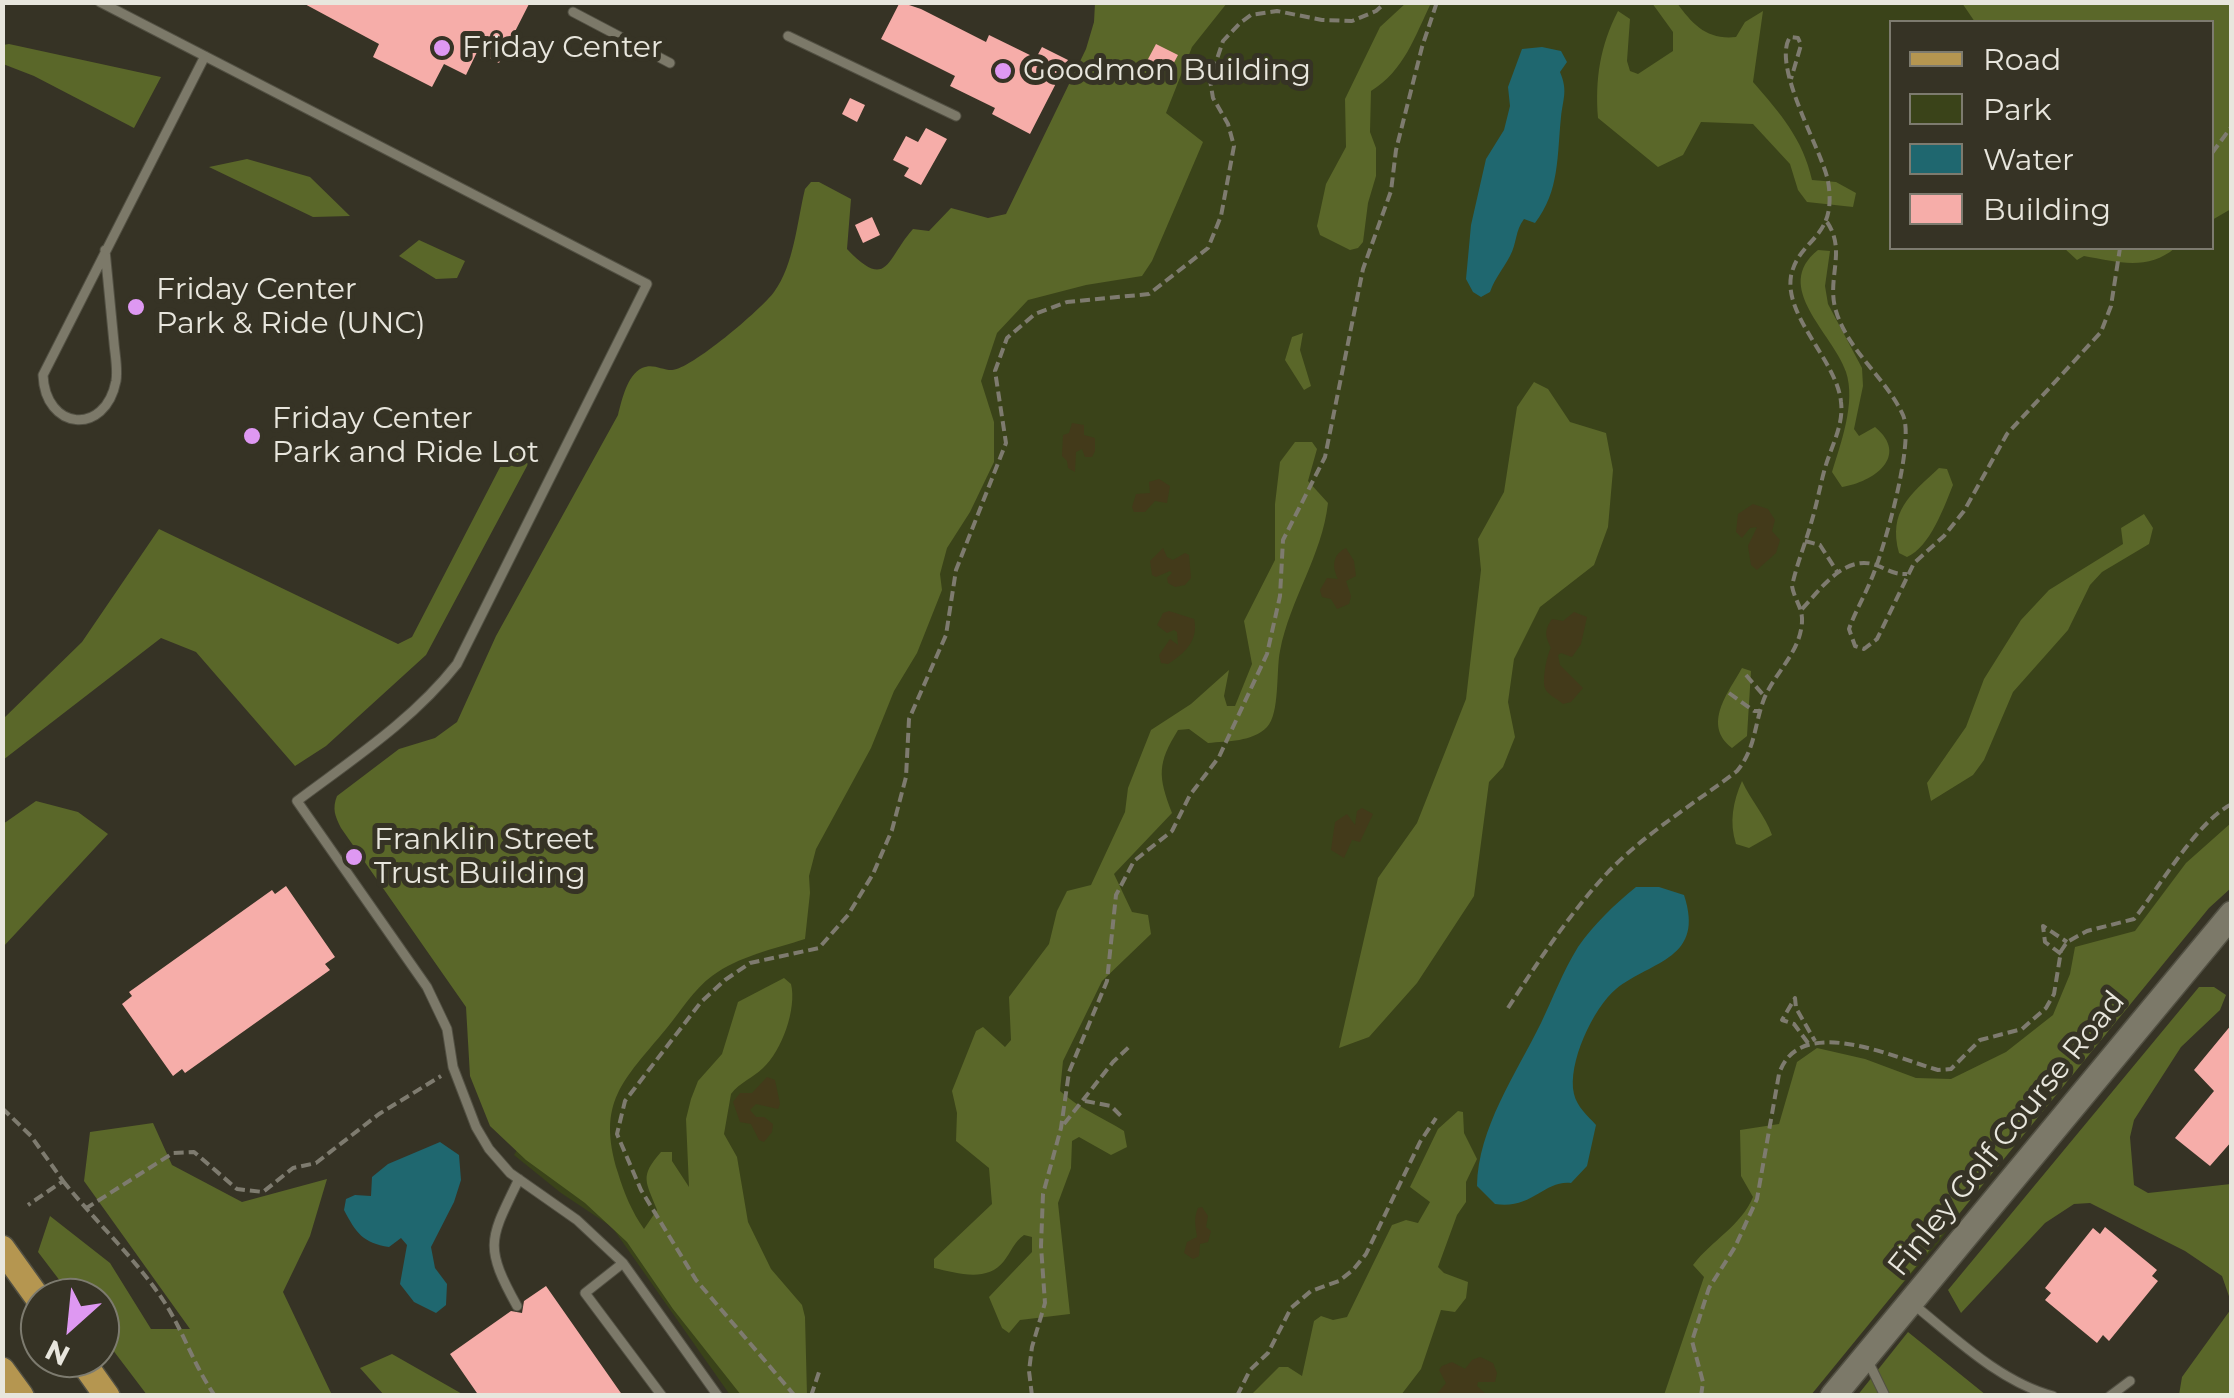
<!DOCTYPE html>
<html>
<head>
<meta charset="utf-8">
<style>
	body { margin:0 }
	#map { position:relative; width:2234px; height:1398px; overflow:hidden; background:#363325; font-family:Montserrat,sans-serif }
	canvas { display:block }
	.frame { position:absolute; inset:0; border:5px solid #e8e6dd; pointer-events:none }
	.legend { position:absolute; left:1889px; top:20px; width:325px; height:230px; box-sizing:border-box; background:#363325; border:2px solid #7d7b6f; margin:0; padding:12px 18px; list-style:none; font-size:30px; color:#e8e6dd }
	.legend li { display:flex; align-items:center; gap:20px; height:50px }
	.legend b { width:50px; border:2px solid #7d7b6f }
	.north { position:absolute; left:20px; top:1278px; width:100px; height:100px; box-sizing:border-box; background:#363325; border:2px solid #7d7b6f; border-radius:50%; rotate:207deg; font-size:28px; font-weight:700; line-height:40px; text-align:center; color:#e8e6dd }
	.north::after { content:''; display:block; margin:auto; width:35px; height:45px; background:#de98f2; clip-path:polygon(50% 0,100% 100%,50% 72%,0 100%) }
</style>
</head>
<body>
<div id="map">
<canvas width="2234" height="1398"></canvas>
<div class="frame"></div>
<ul class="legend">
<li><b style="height:12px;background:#b59650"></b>Road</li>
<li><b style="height:28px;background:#3a4319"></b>Park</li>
<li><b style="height:28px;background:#1f676f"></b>Water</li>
<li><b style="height:28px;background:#f6ada9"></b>Building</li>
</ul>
<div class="north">N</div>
</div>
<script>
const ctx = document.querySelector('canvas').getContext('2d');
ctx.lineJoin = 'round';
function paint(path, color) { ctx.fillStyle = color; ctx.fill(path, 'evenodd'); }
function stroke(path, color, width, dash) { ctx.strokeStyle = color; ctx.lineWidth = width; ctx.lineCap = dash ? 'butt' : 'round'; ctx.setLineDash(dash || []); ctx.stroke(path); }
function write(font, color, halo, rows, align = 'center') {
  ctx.font = font + ' Montserrat,sans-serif'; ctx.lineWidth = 10; ctx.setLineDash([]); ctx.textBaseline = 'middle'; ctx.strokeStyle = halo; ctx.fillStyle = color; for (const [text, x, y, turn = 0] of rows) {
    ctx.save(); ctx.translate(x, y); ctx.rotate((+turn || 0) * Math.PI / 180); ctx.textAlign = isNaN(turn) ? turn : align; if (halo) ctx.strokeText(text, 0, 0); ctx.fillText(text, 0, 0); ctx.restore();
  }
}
paint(new Path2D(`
	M 1163,3 L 2231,3 L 2231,877 L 2057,1079 L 1938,1243 L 1806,1395 L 730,1395 L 612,1227 L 561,1193 L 514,1155 ZM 1892,22 L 2212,22 L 2212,248 L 1892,248 Z`), '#3a4319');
paint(new Path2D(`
	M 1095,3 L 1227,3 L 1192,47 L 1166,113 L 1203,142 L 1152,261 L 1142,276 L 1086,285 L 1028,300 L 997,333 L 981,381 L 994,422 L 994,462 L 970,512 L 947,548 L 940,574 L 942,590 L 917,653 L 894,691 L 871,748 L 816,849 L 809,876 L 810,893 L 805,939 C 774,949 739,956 712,976 C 694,989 680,1012 666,1029 C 623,1081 596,1102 618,1173 C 624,1193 632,1212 644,1229 L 657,1210 C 646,1181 639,1177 661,1152 L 672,1152 L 672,1161 L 689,1187 L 686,1119 L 691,1099 L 698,1081 L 722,1054 L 738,1002 L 784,978 L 791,984 C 797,1008 782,1051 763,1068 C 753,1078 740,1082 731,1094 L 724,1134 L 737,1157 L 748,1222 L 771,1269 L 802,1305 L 805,1317 L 807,1395 L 741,1395 L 673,1309 L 627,1242 L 585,1203 L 526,1160 L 490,1126 L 470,1076 L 466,1007 L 341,828 C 335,816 332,809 337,796 L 399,749 L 435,738 L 457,722 L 496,636 L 618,415 C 622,400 627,375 642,368 C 653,363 661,370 672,370 C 690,370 762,309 774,292 C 794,265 797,222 805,189 L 811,182 L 819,182 L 851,199 L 847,249 C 888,292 886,259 913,229 L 929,231 L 951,208 L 988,218 L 1006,214 L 1086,49 L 1094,22 Z
	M 1406,3 L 1431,3 C 1415,36 1404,71 1371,91 L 1370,132 L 1376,148 L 1376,176 L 1368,203 L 1363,242 L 1358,248 L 1350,250 L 1320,235 L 1317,226 L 1326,184 L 1346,147 L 1345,99 L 1380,27 Z
	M 1652,3 L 1677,3 C 1693,25 1707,40 1736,37 L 1745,22 L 1763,11 L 1753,82 C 1780,113 1803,139 1812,180 L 1836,182 L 1856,193 L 1853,207 L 1807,202 L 1798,190 L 1790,164 L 1753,124 L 1701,122 L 1683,155 L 1658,167 L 1598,118 C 1595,79 1600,46 1618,11 L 1630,19 L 1627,61 L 1630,71 L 1638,74 L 1673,51 L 1673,32 Z
	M 1962,3 L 2231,3 L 2231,209 L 2212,220 L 2212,22 L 1975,22 Z
	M 9,44 L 161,77 L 134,128 L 34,76 L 3,64 L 3,45 Z
	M 247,159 L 310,177 L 350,216 L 313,217 L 209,167 Z
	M 419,240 L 465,261 L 457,278 L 436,279 L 399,256 Z
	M 2064,248 L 2175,248 C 2148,271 2117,262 2084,256 L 2077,260 Z
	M 1818,250 L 1830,251 L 1825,286 L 1828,304 L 1862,368 L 1863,386 L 1854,429 L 1859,436 L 1875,427 C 1910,456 1874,482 1842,487 L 1832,472 C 1841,443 1856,402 1846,372 C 1833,333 1771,287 1818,250 Z
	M 1303,333 L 1300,350 L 1311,386 L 1304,390 L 1285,360 L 1292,337 Z
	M 1534,382 L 1548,389 L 1570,422 L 1606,433 L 1613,470 L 1608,527 L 1594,565 L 1540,607 L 1514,659 L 1508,702 L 1515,737 L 1503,767 L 1489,782 L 1474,896 L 1417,983 L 1369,1037 L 1339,1048 L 1378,878 L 1417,823 L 1466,699 L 1481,570 L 1478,539 L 1504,492 L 1517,407 Z
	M 1295,442 L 1312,442 L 1317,449 L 1308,481 L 1328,503 C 1322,556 1290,599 1280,651 C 1276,670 1280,714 1267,727 C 1252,742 1228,741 1208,743 L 1189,729 L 1178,730 C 1157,764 1158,776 1172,813 L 1114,874 L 1132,912 L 1148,915 L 1151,934 L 1102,981 L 1063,1061 L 1060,1091 C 1080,1109 1102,1117 1124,1131 L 1127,1147 L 1111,1155 L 1079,1137 L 1072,1141 L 1071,1168 L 1058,1203 L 1070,1314 L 1020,1320 L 1009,1333 L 1002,1328 L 989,1297 L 1032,1252 L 1032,1237 L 1024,1235 C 1014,1242 1011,1252 1004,1261 C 987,1283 957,1273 934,1268 L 934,1259 L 992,1204 L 989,1168 L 956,1141 L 957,1113 L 952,1091 L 976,1031 L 983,1027 L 1005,1047 L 1011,1040 L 1009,997 L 1049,944 L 1057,911 L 1067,891 L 1091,885 L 1125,812 L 1128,788 L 1151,730 L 1191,704 L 1229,670 L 1224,696 L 1227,706 L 1235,706 L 1252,664 L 1244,621 L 1275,560 L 1275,504 L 1280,462 Z
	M 512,444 L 533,447 L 527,466 L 426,655 L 326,746 L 295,766 L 196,652 L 161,638 L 3,760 L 3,719 L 82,642 L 159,529 L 398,644 L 412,637 Z
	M 1939,468 L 1947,469 L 1953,485 C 1944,507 1930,547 1907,557 L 1899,553 C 1888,511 1910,495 1939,468 Z
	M 2144,514 L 2153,528 L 2149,544 L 2102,572 L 2090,585 L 2068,630 L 2013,692 L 1984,760 L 1973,775 L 1931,801 L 1927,783 L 1966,727 L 1984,679 L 2021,620 L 2049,590 L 2123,544 L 2121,528 Z
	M 1742,668 L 1751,671 L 1747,736 L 1732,748 C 1702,725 1728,693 1742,668 Z
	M 1742,781 C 1751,801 1765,815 1772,835 L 1749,848 L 1736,844 C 1729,822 1733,802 1742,781 Z
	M 36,801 L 78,812 L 108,834 L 3,947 L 3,824 Z
	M 2231,823 L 2231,888 L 2209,908 L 1811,1395 L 1664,1395 L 1704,1277 L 1693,1265 C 1712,1240 1741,1226 1753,1197 L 1741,1176 L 1740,1130 L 1779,1124 L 1797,1062 L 1817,1048 L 1865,1059 L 1916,1078 L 1951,1079 L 2006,1052 L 2053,1015 L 2070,974 L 2075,947 L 2135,931 L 2186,863 Z
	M 2199,987 L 2214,987 L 2226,995 L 2220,1010 L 2181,1047 L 2134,1120 L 2130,1137 L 2134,1185 L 2148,1193 L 2231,1184 L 2231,1302 L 2222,1276 L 2185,1251 L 2090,1203 L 2074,1204 L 2045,1223 L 1961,1313 L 1948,1290 Z
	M 1458,1111 L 1463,1112 L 1464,1133 L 1477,1159 L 1466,1182 L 1466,1202 L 1457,1215 L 1438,1267 L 1444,1273 L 1468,1282 L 1466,1298 L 1455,1312 L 1441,1310 L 1421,1369 L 1401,1395 L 1251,1395 L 1279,1367 L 1288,1367 L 1302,1376 L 1314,1321 L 1321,1316 L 1333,1320 L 1347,1317 L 1392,1225 L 1406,1220 L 1418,1223 L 1430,1202 L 1410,1187 L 1438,1129 Z
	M 153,1123 L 172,1165 L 242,1202 L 327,1179 L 310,1236 L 283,1292 L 332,1395 L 147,1395 L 100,1333 L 100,1298 L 73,1298 L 38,1252 L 50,1216 L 110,1263 L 151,1329 L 190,1329 L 84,1181 L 90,1132 Z
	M 2231,1309 L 2231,1395 L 2179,1395 L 2182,1377 Z
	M 1908,1332 L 1986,1395 L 1857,1396 Z
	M 392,1354 L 464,1395 L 384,1395 L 360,1368 Z`), '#5a6729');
paint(new Path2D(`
	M 1072,423 L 1084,425 L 1084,435 L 1095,438 L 1095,451 L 1092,457 L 1085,457 L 1082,449 L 1076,452 L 1075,472 L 1068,468 L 1067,461 L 1062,456 L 1063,435 L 1069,433 Z
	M 1159,479 L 1170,486 L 1167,503 L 1155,501 L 1145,512 L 1134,512 L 1132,507 L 1136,494 L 1150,493 L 1149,482 Z
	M 1753,504 L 1768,509 L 1775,520 L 1772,531 L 1780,540 L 1776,553 L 1757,570 L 1751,565 L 1748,546 L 1757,527 L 1750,528 L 1742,538 L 1736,532 L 1738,514 Z
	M 1163,548 L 1167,557 L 1173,560 L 1185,553 L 1189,555 L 1191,578 L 1185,585 L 1175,587 L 1168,583 L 1167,578 L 1172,573 L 1170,571 L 1156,577 L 1152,575 L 1150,561 Z
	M 1346,548 L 1354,561 L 1356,576 L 1346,581 L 1351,596 L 1349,604 L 1337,609 L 1331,599 L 1322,597 L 1320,590 L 1327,578 L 1338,579 C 1332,567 1332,555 1346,548 Z
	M 1169,611 L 1194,619 C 1199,640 1185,653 1168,664 L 1161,663 L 1159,655 L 1170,639 L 1178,645 L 1177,632 L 1174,630 L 1167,633 L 1157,625 L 1163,613 Z
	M 1574,612 L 1587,617 L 1581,644 L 1572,657 L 1561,653 L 1558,655 L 1560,665 L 1583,688 L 1571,702 L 1563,704 C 1557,698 1547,695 1545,688 C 1542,680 1547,654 1551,648 C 1546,637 1543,632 1552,619 L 1563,621 Z
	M 1362,808 L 1373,814 L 1360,842 L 1352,840 L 1344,858 L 1331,850 L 1335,822 L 1347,814 L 1355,825 L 1357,811 Z
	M 767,1077 L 775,1080 L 780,1104 L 778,1109 L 756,1104 L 750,1110 L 756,1117 L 764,1117 L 773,1124 L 772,1132 L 764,1142 L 759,1140 L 751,1124 L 740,1122 L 733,1102 L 740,1093 L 752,1093 Z
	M 1202,1207 L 1208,1216 L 1206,1227 L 1211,1231 L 1208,1242 L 1200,1244 L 1199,1256 L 1193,1259 L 1184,1253 L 1187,1242 L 1197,1237 C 1196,1227 1193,1220 1198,1208 Z
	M 1480,1357 L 1493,1363 L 1497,1373 L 1495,1382 L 1478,1382 L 1477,1386 L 1487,1395 L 1436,1395 L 1446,1383 L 1439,1370 L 1442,1366 L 1452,1362 L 1465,1369 L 1472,1360 Z`), '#433a1a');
paint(new Path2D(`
	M 1542,47 L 1561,51 L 1567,62 L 1560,72 C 1568,91 1563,98 1561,117 C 1557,155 1560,191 1535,223 L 1524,219 C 1515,231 1517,243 1510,256 C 1503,269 1495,278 1490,292 L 1481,297 L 1473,292 L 1466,279 L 1471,225 L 1486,159 L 1504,130 L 1510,106 L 1508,87 L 1522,49 Z
	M 1636,887 L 1659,887 L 1684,895 C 1705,959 1653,960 1616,989 C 1593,1008 1567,1064 1574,1094 C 1577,1107 1588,1116 1596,1125 L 1587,1166 L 1571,1183 C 1544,1180 1532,1210 1495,1204 L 1477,1186 C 1478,1128 1516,1074 1541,1023 C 1553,998 1563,971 1578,947 C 1594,924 1614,905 1636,887 Z
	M 440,1142 L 459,1155 L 461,1180 L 454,1202 L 431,1247 L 435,1268 L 447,1284 L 446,1305 L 436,1313 L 414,1302 L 400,1284 L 407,1245 L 401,1238 L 389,1247 C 363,1243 356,1233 344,1210 L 346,1199 L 355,1195 L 371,1196 L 372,1177 L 388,1164 Z`), '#1f676f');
paint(new Path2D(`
	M 301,2 L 530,2 L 499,63 L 477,52 L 466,75 L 444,64 L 432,87 L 373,57 L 379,44 Z
	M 900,2 L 921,9 L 986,42 L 989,35 L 1036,58 L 1042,47 L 1068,60 L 1030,134 L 992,114 L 995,108 L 950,86 L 955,76 L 881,39 Z
	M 1156,44 L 1178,55 L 1169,72 L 1147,61 Z
	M 850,98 L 865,105 L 857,122 L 842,114 Z
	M 926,128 L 947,139 L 921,185 L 904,176 L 909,168 L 893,160 L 906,136 L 918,142 Z
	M 872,217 L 880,235 L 863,243 L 855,225 Z
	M 286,886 L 335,957 L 325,964 L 330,970 L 185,1073 L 182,1069 L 173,1076 L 122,1004 L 132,996 L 129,992 L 272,890 L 275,894 Z
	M 2232,1024 L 2232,1141 L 2210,1166 L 2175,1138 L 2214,1091 L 2194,1070 Z
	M 2105,1227 L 2157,1270 L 2152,1276 L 2158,1281 L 2109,1341 L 2103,1335 L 2097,1343 L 2045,1300 L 2051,1293 L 2045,1288 L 2093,1228 L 2100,1234 Z
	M 546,1286 L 623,1396 L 479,1396 L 450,1354 L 511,1311 L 522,1313 L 524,1301 Z`), '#f6ada9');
const lane = new Path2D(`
	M 100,2 L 647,284 L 457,664 C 413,720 353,759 297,801 L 427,987 L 447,1029 L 453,1067 L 476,1127 L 489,1149 L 510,1173 L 577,1220 L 623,1263 L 718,1396
	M 573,12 L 670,63
	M 788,36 L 956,116
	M 105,250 C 108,281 111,312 114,343 C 115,355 118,369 116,381 C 105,437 45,430 43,375 L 205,56
	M 623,1263 L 585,1293 L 662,1396
	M 1913,1304 C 1954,1337 2000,1382 2053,1396
	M 517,1306 C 483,1245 490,1239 519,1179
	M 1867,1359 L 1885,1396
	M 2110,1396 L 2130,1381`);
const secondary = new Path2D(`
	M 1833,1396 L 2232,914`);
const primary = new Path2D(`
	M 2,1248 L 40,1301
	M 80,1358 L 107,1396
	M 2,1370 L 21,1396`);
stroke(lane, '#525043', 11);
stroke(secondary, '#525043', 28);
stroke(primary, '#525043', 28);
stroke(new Path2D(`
	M 2212,153 L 2232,126
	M 1827,222 C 1847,251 1826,279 1836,311 C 1848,351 1886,378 1903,415 C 1915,442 1884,550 1871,580 C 1864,597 1855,612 1849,629 L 1855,646 L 1864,649 L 1877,639 L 1914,563 L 1944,536 L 1964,511 L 2007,434 L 2101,332 L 2111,306 L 2120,248
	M 1805,541 L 1820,545 L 1838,573
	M 1802,609 C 1820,590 1844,554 1876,565 C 1887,569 1894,575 1907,574
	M 1746,675 L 1765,697
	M 1729,693 L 1754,711 L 1760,711
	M 2061,954 L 2045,942 L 2043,926 L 2067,942
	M 1508,1008 C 1539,960 1570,913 1609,871 C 1647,832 1694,804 1737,771 C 1756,748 1754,725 1764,699 C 1775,672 1800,653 1802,622 C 1803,608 1794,599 1792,586 C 1797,563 1806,542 1812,520 C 1817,503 1820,486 1825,468 C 1831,447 1844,425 1841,402 C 1837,361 1784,317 1791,276 C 1799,237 1838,240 1828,181 C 1822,150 1771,66 1790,37 L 1798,38 L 1801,45 L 1791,79
	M 1808,1043 L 1794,1024 L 1782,1020 L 1795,998 L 1796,1008 L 1815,1041
	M 1085,1101 L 1111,1106 L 1121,1116
	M 2,1108 L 31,1136 L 63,1181 L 28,1205
	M 1064,1124 L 1113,1062 L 1131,1045
	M 63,1181 C 95,1221 134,1257 163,1300 C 183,1330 194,1366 215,1396
	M 85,1209 L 173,1153 L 194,1152 L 237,1189 L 263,1192 L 293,1168 L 316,1163 L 379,1114 L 441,1076
	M 795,1396 L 696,1280 L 641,1190 L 617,1134 L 625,1101 L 701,1002 L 725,980 L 750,963 L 819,948 L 848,915 L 873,874 L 892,830 L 906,777 L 909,719 L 946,635 L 956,570 L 1006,443 L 995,371 L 1007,338 L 1035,314 L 1067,302 L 1149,294 L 1208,248 L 1221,216 L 1234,146 L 1228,124 L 1213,98 L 1210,80 L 1223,41 L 1240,23 L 1251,15 L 1277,11 L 1322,20 L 1352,21 L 1376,11 L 1386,2
	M 811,1396 L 820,1369
	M 1032,1396 L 1029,1371 L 1032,1347 L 1045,1303 L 1041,1246 L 1043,1194 L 1061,1128 L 1069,1072 L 1107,981 L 1116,895 L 1134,861 L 1172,831 L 1190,795 L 1219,757 L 1267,654 L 1280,596 L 1283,540 L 1325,457 L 1363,269 L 1391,191 L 1396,150 L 1422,47 L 1437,2
	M 1237,1396 L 1250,1370 L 1268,1353 L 1291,1308 L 1311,1291 L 1339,1281 L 1353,1270 L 1366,1254 L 1420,1142 L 1436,1118
	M 1701,1396 L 1703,1382 L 1692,1341 L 1709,1288 L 1735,1247 L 1757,1199 L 1779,1074 C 1799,1012 1895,1058 1938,1070 L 1951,1069 L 1980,1040 L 2022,1029 L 2046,1008 L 2054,994 L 2061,951 L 2067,942 L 2087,931 L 2134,919 C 2159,888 2197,821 2232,804`), '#7e7b6f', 4, [10, 5]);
stroke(lane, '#7c7969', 9);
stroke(secondary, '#7c7969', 25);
stroke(primary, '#b59650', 25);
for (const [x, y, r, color] of [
	[442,48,10,"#de98f2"],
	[1003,71,10,"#de98f2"],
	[136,307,10,"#de98f2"],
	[252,436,10,"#de98f2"],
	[354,857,10,"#de98f2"]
]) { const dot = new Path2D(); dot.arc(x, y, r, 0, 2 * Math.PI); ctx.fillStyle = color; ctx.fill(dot); stroke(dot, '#363325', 4); }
write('30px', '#e8e6dd', '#363325', [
	["Friday Center",462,48],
	["Goodmon Building",1023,71],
	["Friday Center",156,290],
	["Park & Ride (UNC)",156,324],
	["Friday Center",272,419],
	["Park and Ride Lot",272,453],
	["Franklin Street",374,840],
	["Trust Building",374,874]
], 'left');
write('30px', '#e8e6dd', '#363325', [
	["Finley Golf Course Road",2007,1134,-51]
]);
</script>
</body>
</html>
